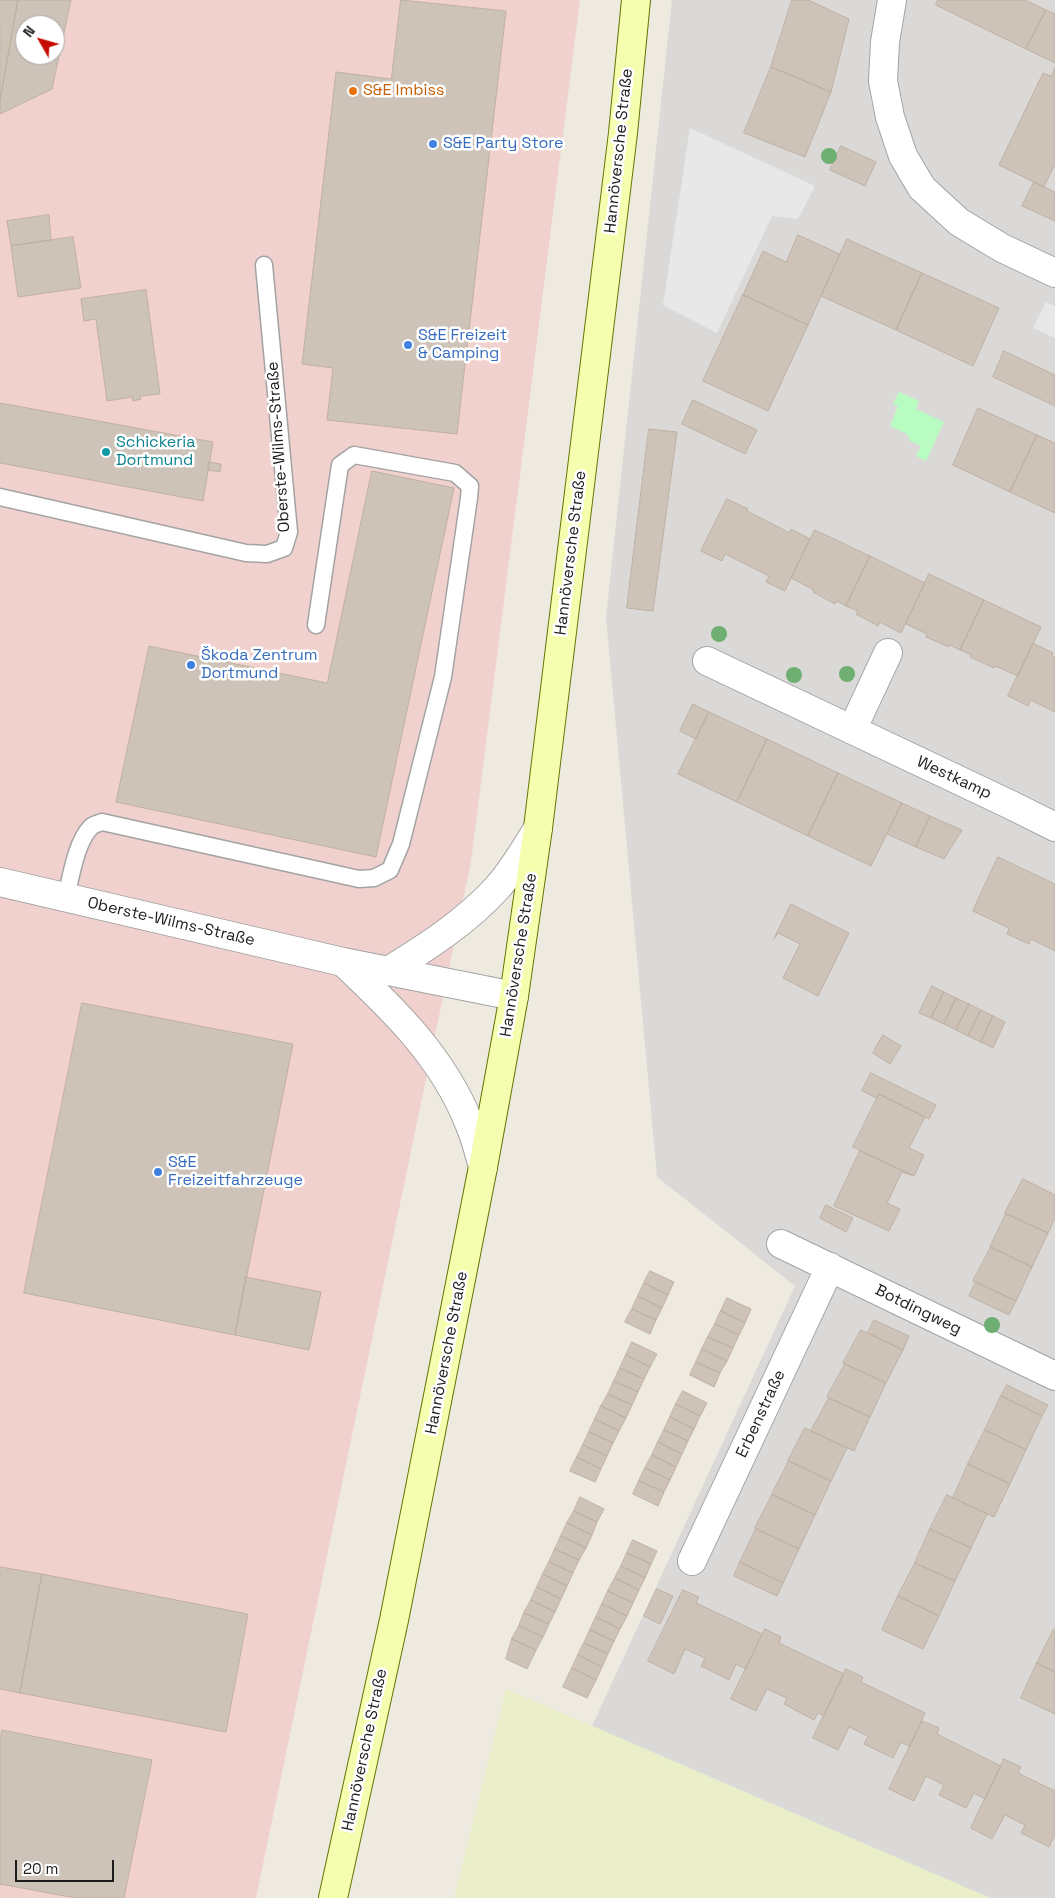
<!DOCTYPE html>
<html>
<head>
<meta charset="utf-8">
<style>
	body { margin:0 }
	#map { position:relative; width:1055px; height:1898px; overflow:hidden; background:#eeeae0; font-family:"Space Grotesk",sans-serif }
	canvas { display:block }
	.north { position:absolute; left:15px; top:15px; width:50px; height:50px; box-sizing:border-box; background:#fff; border:1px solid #a4a4a4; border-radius:50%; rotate:308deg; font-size:14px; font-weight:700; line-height:20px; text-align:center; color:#1c1c1c }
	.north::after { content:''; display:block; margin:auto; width:18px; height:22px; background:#c70b00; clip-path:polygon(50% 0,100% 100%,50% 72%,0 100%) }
	.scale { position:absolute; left:15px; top:1860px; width:99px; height:22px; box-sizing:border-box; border:2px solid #1c1c1c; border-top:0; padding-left:6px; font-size:15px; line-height:18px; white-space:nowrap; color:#1c1c1c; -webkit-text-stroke:4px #fff; paint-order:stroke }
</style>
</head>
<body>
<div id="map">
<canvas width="1055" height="1898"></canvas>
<div class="north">N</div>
<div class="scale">20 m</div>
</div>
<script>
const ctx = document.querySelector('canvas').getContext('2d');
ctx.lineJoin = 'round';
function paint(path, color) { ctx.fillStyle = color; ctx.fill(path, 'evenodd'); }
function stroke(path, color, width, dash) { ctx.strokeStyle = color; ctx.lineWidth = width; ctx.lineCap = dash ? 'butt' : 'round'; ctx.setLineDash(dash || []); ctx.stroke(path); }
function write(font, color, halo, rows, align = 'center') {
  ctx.font = font + ' "Space Grotesk",sans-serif'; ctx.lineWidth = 5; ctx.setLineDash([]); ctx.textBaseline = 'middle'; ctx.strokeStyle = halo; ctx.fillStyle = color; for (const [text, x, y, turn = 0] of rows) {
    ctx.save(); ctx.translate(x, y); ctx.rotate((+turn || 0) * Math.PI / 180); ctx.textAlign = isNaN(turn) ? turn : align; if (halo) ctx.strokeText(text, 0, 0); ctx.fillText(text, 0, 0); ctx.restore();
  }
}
paint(new Path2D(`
	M 672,0 L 1055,0 L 1055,1898 L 990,1898 L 592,1726 L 795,1286 L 657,1177 L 606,617 Z`), '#dad9d8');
paint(new Path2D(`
	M 0,0 L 580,0 L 471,862 L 256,1898 L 0,1898 ZM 25,25 L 55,25 L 55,55 L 25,55 Z`), '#f1d1ce');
paint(new Path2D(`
	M 506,1689 L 592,1726 L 990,1898 L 454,1898 Z`), '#eaefca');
paint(new Path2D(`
	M 899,392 L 919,401 L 916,409 L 944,422 L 926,461 L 916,456 L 921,446 L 910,441 L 907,434 L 890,426 L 898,406 L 893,404 Z`), '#b9fcc2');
paint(new Path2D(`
	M 690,128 L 815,186 L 798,219 L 772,216 L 717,333 L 663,305 Z
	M 1046,302 L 1055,306 L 1055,338 L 1033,328 Z`), '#e8e8e8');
const building = new Path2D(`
	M 0,0 L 18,0 L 0,101 Z
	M 18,0 L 71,0 L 52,89 L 0,114 L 0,101 ZM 25,25 L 55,25 L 55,55 L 25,55 Z
	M 401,0 L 506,11 L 457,434 L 327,420 L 333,368 L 302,364 L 336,72 L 391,79 Z
	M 792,0 L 808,0 L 849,19 L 831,92 L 771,67 Z
	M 938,0 L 1025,0 L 1046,10 L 1026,49 L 936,5 Z
	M 1046,10 L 1055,14 L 1055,63 L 1026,49 Z
	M 771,67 L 831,92 L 805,157 L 744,133 Z
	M 1055,68 L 1055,164 L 1044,187 L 999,165 L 1043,73 L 1051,76 Z
	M 841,146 L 876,162 L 865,186 L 830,170 Z
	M 1034,182 L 1055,192 L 1055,221 L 1022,206 Z
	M 49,215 L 51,240 L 11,246 L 7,221 Z
	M 798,235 L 840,254 L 808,325 L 743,295 L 763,251 L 786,262 Z
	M 73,237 L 81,288 L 18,297 L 11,246 Z
	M 847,239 L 922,273 L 896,330 L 821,296 Z
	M 922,273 L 999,308 L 973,366 L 896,330 Z
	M 146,290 L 160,394 L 140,396 L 141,399 L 133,401 L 132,397 L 107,401 L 96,319 L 84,321 L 81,299 Z
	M 743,295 L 808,325 L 768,411 L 703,381 Z
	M 1004,351 L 1055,375 L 1055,406 L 993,377 Z
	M 693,400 L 757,430 L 745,454 L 682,424 Z
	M 0,403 L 213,442 L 203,501 L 0,463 Z
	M 978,408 L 1037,435 L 1010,492 L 953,465 Z
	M 649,429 L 677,432 L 653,611 L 627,608 Z
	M 1037,435 L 1055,443 L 1055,513 L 1010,492 Z
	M 209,462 L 221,464 L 220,472 L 208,470 Z
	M 372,471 L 454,488 L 376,857 L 116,802 L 149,646 L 327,683 Z
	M 727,499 L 748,509 L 747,511 L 790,533 L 791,529 L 810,539 L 785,591 L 766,582 L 769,576 L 725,554 L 722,561 L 701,551 Z
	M 815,530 L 870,556 L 846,606 L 837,601 L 835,604 L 813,592 L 814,590 L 791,578 Z
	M 870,556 L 925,583 L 901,633 L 880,622 L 878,626 L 856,614 L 858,611 L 846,606 Z
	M 929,574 L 984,600 L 960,650 L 950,645 L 949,647 L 926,637 L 927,634 L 906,624 Z
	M 984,600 L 1041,627 L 1018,676 L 995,666 L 994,668 L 970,657 L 971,655 L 960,650 Z
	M 1033,643 L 1053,653 L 1052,656 L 1055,657 L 1055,712 L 1031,700 L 1028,706 L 1008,696 Z
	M 693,704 L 709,712 L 696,739 L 680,731 Z
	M 709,712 L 767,739 L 737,802 L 678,774 Z
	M 767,739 L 838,773 L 808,836 L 737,802 Z
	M 838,773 L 902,803 L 871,866 L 808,836 Z
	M 902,803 L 930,816 L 916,847 L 887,834 Z
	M 930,816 L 962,830 L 944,859 L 916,847 Z
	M 998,857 L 1055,884 L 1055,951 L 1031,939 L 1029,944 L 1007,934 L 1009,928 L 973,911 Z
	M 791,904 L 849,933 L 818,996 L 783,978 L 800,944 L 778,933 L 774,939 Z
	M 932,986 L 944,992 L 931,1018 L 919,1013 Z
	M 944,992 L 956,998 L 944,1024 L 931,1018 Z
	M 956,998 L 969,1004 L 956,1030 L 944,1024 Z
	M 82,1003 L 293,1044 L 235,1335 L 24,1293 Z
	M 969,1004 L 981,1010 L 968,1036 L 956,1030 Z
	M 981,1010 L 993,1016 L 981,1042 L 968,1036 Z
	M 993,1016 L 1005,1022 L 993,1048 L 981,1042 Z
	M 883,1035 L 901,1046 L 890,1064 L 873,1053 Z
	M 871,1073 L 936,1105 L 929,1119 L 879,1094 L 877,1098 L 862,1091 Z
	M 879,1094 L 925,1117 L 909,1148 L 924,1155 L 914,1176 L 853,1147 Z
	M 860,1151 L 914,1176 L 902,1172 L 887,1203 L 900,1209 L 889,1231 L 834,1206 Z
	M 1023,1179 L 1055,1195 L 1055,1218 L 1048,1233 L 1005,1213 Z
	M 826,1205 L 853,1218 L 846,1232 L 820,1218 Z
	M 1006,1214 L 1048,1233 L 1032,1267 L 990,1247 Z
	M 991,1247 L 1032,1267 L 1016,1301 L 973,1281 Z
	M 650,1271 L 674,1282 L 668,1295 L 644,1283 Z
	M 246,1277 L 321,1292 L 309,1350 L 235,1335 Z
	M 976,1282 L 1016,1301 L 1009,1315 L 969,1296 Z
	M 644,1283 L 668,1295 L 662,1308 L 638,1296 Z
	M 638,1296 L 662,1308 L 656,1320 L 632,1309 Z
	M 727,1298 L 751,1309 L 745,1323 L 721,1311 Z
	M 632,1309 L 656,1320 L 650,1334 L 625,1322 Z
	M 721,1311 L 745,1323 L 739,1335 L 715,1324 Z
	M 874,1320 L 909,1336 L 903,1350 L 868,1333 Z
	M 715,1324 L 739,1335 L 733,1348 L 708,1337 Z
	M 861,1330 L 903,1350 L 886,1383 L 843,1363 Z
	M 708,1337 L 733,1348 L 727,1361 L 702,1349 Z
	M 632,1342 L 657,1354 L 650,1367 L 626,1355 Z
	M 702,1349 L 727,1361 L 720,1373 L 696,1362 Z
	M 626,1355 L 650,1367 L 644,1379 L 620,1368 Z
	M 696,1362 L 720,1373 L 714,1387 L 690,1375 Z
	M 845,1364 L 886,1383 L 870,1417 L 827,1397 Z
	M 620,1368 L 644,1379 L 638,1392 L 614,1381 Z
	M 614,1381 L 638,1392 L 632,1405 L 608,1394 Z
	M 1007,1385 L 1048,1405 L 1042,1416 L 1001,1396 Z
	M 683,1391 L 707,1403 L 700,1416 L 676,1404 Z
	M 608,1394 L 632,1405 L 626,1418 L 601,1406 Z
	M 1001,1396 L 1042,1416 L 1026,1450 L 985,1430 Z
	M 829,1398 L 870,1417 L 854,1451 L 811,1431 Z
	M 676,1404 L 700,1416 L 694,1429 L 670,1417 Z
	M 601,1406 L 626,1418 L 619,1431 L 595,1419 Z
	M 670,1417 L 694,1429 L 688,1441 L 664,1430 Z
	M 595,1419 L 619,1431 L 613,1443 L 589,1432 Z
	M 805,1428 L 847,1448 L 831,1481 L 788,1461 Z
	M 664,1430 L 688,1441 L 682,1454 L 658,1442 Z
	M 985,1430 L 1026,1450 L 1010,1484 L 968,1464 Z
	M 589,1432 L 613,1443 L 607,1456 L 583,1445 Z
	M 658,1442 L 682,1454 L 676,1467 L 652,1455 Z
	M 583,1445 L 607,1456 L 601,1469 L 577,1457 Z
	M 652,1455 L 676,1467 L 670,1480 L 645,1468 Z
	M 577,1457 L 601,1469 L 595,1482 L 570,1471 Z
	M 789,1461 L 831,1481 L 815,1515 L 772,1494 Z
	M 968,1464 L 1010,1484 L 994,1517 L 953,1498 Z
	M 645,1468 L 670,1480 L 664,1492 L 639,1481 Z
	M 639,1481 L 664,1492 L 658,1506 L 633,1494 Z
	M 772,1495 L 815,1515 L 799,1549 L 755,1528 Z
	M 947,1495 L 987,1514 L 971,1548 L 930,1529 Z
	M 580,1497 L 604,1509 L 597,1522 L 574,1511 Z
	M 574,1511 L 597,1522 L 592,1535 L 567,1523 Z
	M 567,1523 L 592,1535 L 586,1548 L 561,1536 Z
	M 756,1529 L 799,1549 L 783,1583 L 740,1562 Z
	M 930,1529 L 971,1548 L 955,1581 L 915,1563 Z
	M 561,1536 L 586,1548 L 579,1560 L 555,1549 Z
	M 633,1540 L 657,1551 L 651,1564 L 627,1553 Z
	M 555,1549 L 579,1560 L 573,1573 L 549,1562 Z
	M 627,1553 L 651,1564 L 645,1578 L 621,1566 Z
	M 549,1562 L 573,1573 L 567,1586 L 543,1574 Z
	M 740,1562 L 783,1583 L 777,1596 L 734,1576 Z
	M 915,1563 L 955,1581 L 939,1616 L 898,1596 Z
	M 621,1566 L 645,1578 L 639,1590 L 615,1578 Z
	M 0,1567 L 42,1574 L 20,1693 L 0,1689 Z
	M 42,1574 L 248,1614 L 226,1732 L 20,1693 Z
	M 543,1574 L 567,1586 L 561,1599 L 537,1587 Z
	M 615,1578 L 639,1590 L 633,1603 L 608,1591 Z
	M 537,1587 L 561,1599 L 555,1612 L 531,1600 Z
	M 657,1589 L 673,1596 L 660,1624 L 644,1616 Z
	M 683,1590 L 699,1597 L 696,1603 L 762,1634 L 746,1669 L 736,1664 L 729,1680 L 701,1666 L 705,1658 L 685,1649 L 674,1674 L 648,1661 Z
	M 608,1591 L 633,1603 L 627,1616 L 602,1604 Z
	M 898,1596 L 939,1616 L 923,1649 L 882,1630 Z
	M 531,1600 L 555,1612 L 549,1624 L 524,1613 Z
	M 602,1604 L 627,1616 L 620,1629 L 596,1617 Z
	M 524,1613 L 549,1624 L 543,1637 L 519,1626 Z
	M 596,1617 L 620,1629 L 614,1641 L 590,1630 Z
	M 519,1626 L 543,1637 L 536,1650 L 512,1639 Z
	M 765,1629 L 781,1637 L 779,1643 L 844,1674 L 824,1716 L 818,1713 L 814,1720 L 784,1704 L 787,1698 L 767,1689 L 756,1711 L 731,1699 Z
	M 1054,1629 L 1055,1630 L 1055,1672 L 1037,1663 Z
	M 590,1630 L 614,1641 L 608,1654 L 584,1643 Z
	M 512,1639 L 536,1650 L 527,1669 L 506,1659 Z
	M 584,1643 L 608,1654 L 602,1667 L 578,1655 Z
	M 578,1655 L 602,1667 L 596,1680 L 572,1668 Z
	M 1037,1663 L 1055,1672 L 1055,1714 L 1021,1698 Z
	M 572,1668 L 596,1680 L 587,1698 L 563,1687 Z
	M 846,1669 L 863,1677 L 861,1682 L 925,1713 L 910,1747 L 901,1742 L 893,1758 L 864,1744 L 868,1736 L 849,1727 L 838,1750 L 813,1738 Z
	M 922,1721 L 939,1728 L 937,1734 L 1001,1766 L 985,1799 L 974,1793 L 966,1808 L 939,1795 L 944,1785 L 926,1776 L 914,1801 L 889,1789 Z
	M 2,1730 L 152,1760 L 124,1898 L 76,1898 L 0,1884 L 0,1742 Z
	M 1004,1759 L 1021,1767 L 1018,1773 L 1055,1791 L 1055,1835 L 1049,1847 L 1021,1833 L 1025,1825 L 1005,1815 L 992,1839 L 971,1828 Z`);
paint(building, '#cec3b9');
stroke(building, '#c0b1a2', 1);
const lane = new Path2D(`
	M 0,497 L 246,553 L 267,554 L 284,548 L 289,532 L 264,265
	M 66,897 C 71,877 76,842 91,827 C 94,824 98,824 102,822 L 359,879 L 374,878 L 390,870 L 401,844 L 443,677 L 469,498 L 470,486 L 455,473 L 354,455 L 340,465 L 316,625`);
const street = new Path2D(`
	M 892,0 L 885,42 L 883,81 L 890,117 L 903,156 L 922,188 L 959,222 L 1002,248 L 1055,273
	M 707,661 L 1011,805 L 1055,827
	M 852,730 L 888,653
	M 0,882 L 343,962 L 514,996
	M 343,962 C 393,1009 443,1057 469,1123 C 475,1137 479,1152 483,1167
	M 388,971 C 427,947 466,922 497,888 C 513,870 526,848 538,828
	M 781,1244 L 1055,1376
	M 692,1561 L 830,1267`);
const secondary = new Path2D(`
	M 333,1898 L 394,1620 L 483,1167 L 514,996 L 538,828 L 623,133 L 636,0`);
stroke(lane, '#a3a3a3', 19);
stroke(street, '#a3a3a3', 30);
stroke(secondary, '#627500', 30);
stroke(lane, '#fff', 16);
stroke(street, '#fff', 28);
stroke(secondary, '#f5fdaf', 28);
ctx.fillStyle = '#6eaf71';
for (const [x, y] of [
	[829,156],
	[719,634],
	[847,674],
	[794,675],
	[992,1325]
]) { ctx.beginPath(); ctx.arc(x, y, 8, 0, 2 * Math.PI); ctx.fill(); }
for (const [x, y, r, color] of [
	[353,91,5,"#e8710a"],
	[433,144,5,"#3f7fe0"],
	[408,345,5,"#3f7fe0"],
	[106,452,5,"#0f9aa8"],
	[191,665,5,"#3f7fe0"],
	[158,1172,5,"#3f7fe0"]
]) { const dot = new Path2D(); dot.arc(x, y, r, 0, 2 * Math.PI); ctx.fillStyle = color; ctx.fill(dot); stroke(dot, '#fff', 2); }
write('16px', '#c56008', '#fff', [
	["S&E Imbiss",363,91]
], 'left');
write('16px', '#366cbe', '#fff', [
	["S&E Party Store",443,144],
	["S&E Freizeit",418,336],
	["& Camping",418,354],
	["Škoda Zentrum",201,656],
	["Dortmund",201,674],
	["S&E",168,1163],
	["Freizeitfahrzeuge",168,1181]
], 'left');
write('16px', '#1c1c1c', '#fff', [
	["Hannöversche Straße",619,151,-84],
	["Oberste-Wilms-Straße",279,447,-94],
	["Hannöversche Straße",571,553,-83],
	["Westkamp",954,778,25],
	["Oberste-Wilms-Straße",171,922,13],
	["Hannöversche Straße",519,955,-81],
	["Botdingweg",918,1310,26],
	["Hannöversche Straße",447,1353,-79],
	["Erbenstraße",761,1414,-65],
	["Hannöversche Straße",365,1750,-78]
]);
write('16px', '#0d838f', '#fff', [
	["Schickeria",116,443],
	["Dortmund",116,461]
], 'left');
</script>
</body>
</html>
